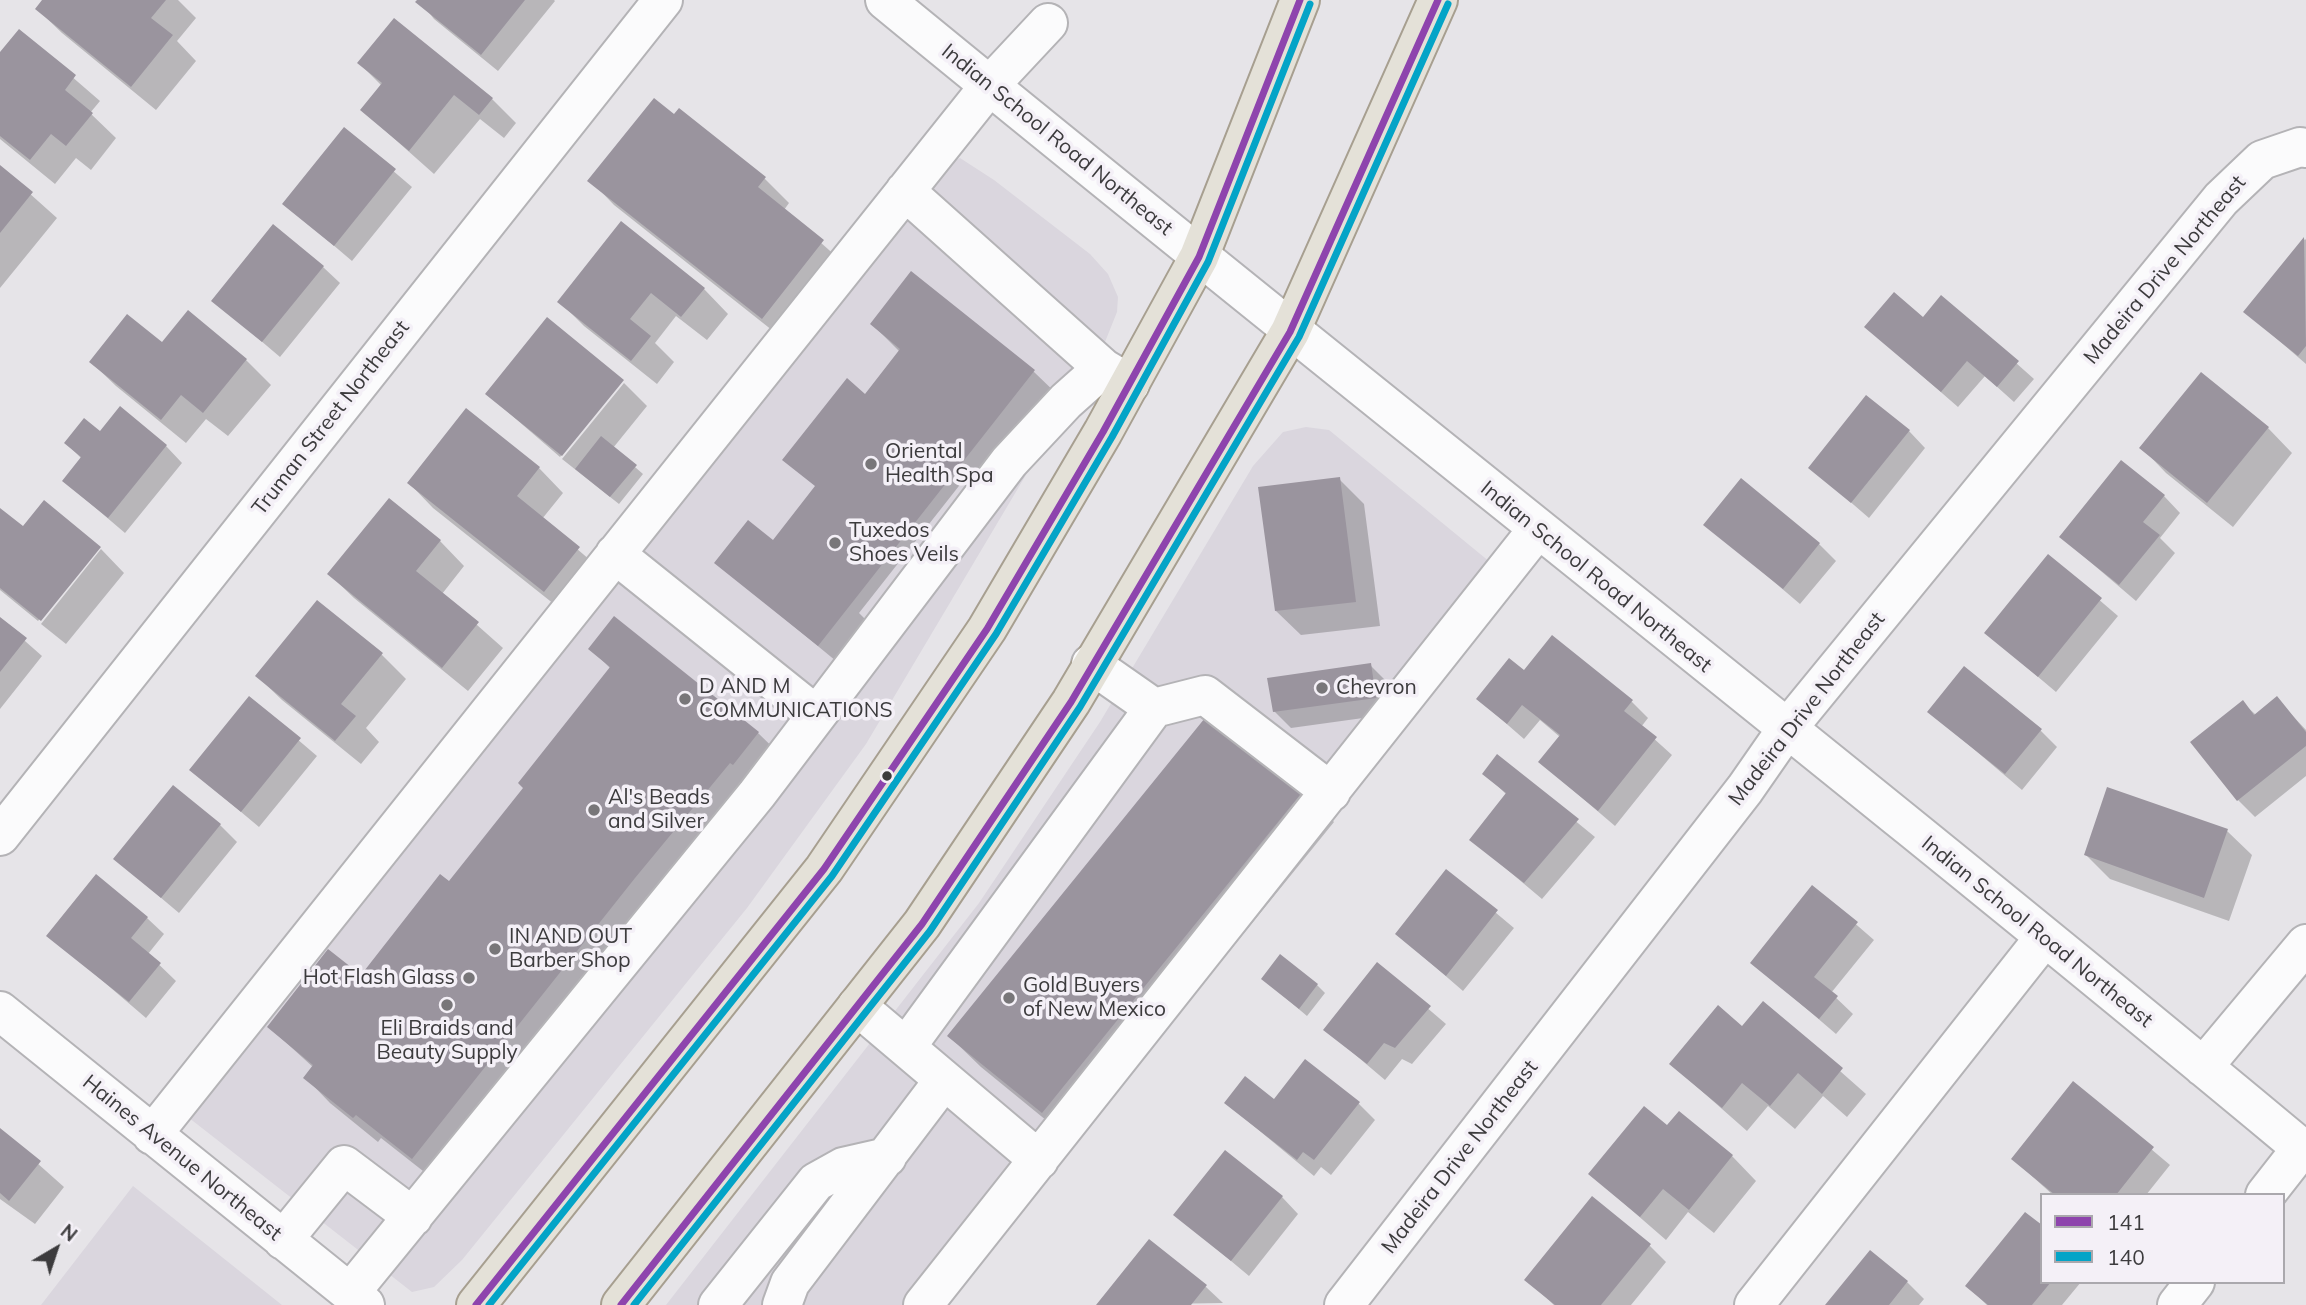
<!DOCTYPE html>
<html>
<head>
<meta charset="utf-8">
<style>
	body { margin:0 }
	#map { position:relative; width:2306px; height:1305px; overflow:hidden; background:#e6e4e8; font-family:Mulish,sans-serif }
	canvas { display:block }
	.legend { position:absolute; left:2040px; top:1193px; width:245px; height:91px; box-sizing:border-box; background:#f4f0f7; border:2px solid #aaa8ad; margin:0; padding:9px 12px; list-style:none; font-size:21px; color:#3c3b3d }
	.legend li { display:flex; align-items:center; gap:14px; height:35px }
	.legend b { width:35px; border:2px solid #aaa8ad }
	.north { position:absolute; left:21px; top:1214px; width:70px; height:70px; -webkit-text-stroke:5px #f4f0f7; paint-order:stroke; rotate:39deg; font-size:19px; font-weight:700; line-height:28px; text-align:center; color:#3c3b3d }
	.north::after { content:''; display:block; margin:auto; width:24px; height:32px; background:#3c3b3d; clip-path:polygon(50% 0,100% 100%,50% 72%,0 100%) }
</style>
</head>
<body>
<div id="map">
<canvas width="2306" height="1305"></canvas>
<ul class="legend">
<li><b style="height:9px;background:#8e44ad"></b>141</li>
<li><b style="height:9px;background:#03a4c7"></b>140</li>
</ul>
<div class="north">N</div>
</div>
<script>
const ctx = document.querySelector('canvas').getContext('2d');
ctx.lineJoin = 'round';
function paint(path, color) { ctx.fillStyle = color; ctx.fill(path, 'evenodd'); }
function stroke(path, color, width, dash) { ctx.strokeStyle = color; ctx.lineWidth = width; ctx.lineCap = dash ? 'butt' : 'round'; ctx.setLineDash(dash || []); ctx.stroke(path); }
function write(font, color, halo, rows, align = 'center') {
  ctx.font = font + ' Mulish,sans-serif'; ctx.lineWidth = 7; ctx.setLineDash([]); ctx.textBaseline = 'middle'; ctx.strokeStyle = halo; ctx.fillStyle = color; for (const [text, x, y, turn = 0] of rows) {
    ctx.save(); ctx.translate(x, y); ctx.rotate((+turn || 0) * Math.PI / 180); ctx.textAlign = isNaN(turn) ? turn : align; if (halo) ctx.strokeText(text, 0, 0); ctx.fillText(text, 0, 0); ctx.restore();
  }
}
paint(new Path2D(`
	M 960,158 L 994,180 L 1090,254 L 1108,274 L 1118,297 L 1117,312 L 1105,342 L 866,744 L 747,908 L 462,1260 L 434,1287 L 412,1292 L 184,1114 L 940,166 Z
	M 1306,427 L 1329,430 L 1507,576 L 936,1305 L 666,1305 L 979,903 L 1100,722 L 1253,466 L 1283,432 Z
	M 133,1186 L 282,1305 L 41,1305 Z`), '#dad6de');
paint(new Path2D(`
	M 45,0 L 178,0 L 196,18 L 177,41 L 196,61 L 156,110 L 62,33 L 37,9 Z
	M 419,0 L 554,0 L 555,1 L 498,71 L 434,19 Z
	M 19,31 L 100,101 L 90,113 L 116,138 L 91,170 L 76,158 L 55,184 L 0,139 L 0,55 Z
	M 359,63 L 492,99 L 516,123 L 504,138 L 480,119 L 434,174 L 362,110 L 382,86 Z
	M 679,111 L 765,179 L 789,203 L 784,210 L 847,266 L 787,342 L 614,205 L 590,180 Z
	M 345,130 L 412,187 L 352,261 L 285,204 Z
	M 0,167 L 57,218 L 0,288 Z
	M 621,224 L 704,289 L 728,314 L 707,340 L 676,316 L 655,343 L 674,362 L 657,384 L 584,326 L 560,302 Z
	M 2305,239 L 2306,240 L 2306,364 L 2246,312 Z
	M 323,267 L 340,283 L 280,357 L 214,301 Z
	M 911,274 L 1034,372 L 1059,396 L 984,492 L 966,477 L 859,613 L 867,621 L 836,661 L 717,563 L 779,547 L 817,487 L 866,396 L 900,352 L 872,324 Z
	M 1942,297 L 2034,379 L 2014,402 L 1985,376 L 1958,407 L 1866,327 L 1923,319 Z
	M 162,345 L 246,360 L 271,385 L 228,436 L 206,419 L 186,443 L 116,386 L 91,362 Z
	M 621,381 L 560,457 L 487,394 Z
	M 624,383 L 647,406 L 613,448 L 643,474 L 619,504 L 562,459 Z
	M 2268,428 L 2292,453 L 2233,527 L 2166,473 L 2142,448 Z
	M 1909,431 L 1925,448 L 1869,518 L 1810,467 Z
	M 100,434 L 166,446 L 182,463 L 125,533 L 64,481 L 82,459 L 66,443 Z
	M 539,468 L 563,493 L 542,519 L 604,572 L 569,616 L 433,508 L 409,483 Z
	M 1339,479 L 1364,504 L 1380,626 L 1301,635 L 1276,611 Z
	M 2164,496 L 2180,513 L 2160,538 L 2175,553 L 2136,601 L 2061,537 Z
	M 0,510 L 23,529 L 98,548 L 38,621 L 0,590 Z
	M 1706,524 L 1819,544 L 1836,561 L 1800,604 Z
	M 440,541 L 464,566 L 442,594 L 503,648 L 468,691 L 354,598 L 329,574 Z
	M 101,549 L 124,573 L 66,644 L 41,624 Z
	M 2048,556 L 2118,616 L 2056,692 L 1986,633 Z
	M 614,618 L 758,733 L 790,764 L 437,1182 L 381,1138 L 378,1142 L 330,1103 L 306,1078 L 314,1068 L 269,1027 L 361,978 L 449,884 L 526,788 L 611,669 L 591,649 Z
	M 0,619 L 42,656 L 0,709 Z
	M 381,654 L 406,679 L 366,728 L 379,742 L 361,764 L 282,700 L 257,676 Z
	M 1370,665 L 1387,682 L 1392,714 L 1291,728 L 1274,711 Z
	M 1524,672 L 1632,702 L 1648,718 L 1641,727 L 1672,755 L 1615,826 L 1540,762 L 1560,737 L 1540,720 L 1524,739 L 1478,699 Z
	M 249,698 L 317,756 L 259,827 L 191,770 Z
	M 2277,699 L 2306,730 L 2306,776 L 2255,817 L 2238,800 L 2242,702 L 2256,715 Z
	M 1930,712 L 2040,730 L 2057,747 L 2022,790 Z
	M 1497,757 L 1595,837 L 1542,899 L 1472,840 L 1507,795 L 1484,773 Z
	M 1303,791 L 1334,822 L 1074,1143 L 981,1067 L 949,1036 Z
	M 220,825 L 237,842 L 179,913 L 115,859 Z
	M 2227,831 L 2252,855 L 2229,921 L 2110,879 L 2086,855 Z
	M 1446,871 L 1514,928 L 1463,991 L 1397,934 Z
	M 1813,887 L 1874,940 L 1831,993 L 1853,1014 L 1836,1034 L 1752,962 Z
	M 147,918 L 164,934 L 148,954 L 176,981 L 146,1018 L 49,935 Z
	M 1377,965 L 1446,1024 L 1412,1064 L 1402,1059 L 1385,1080 L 1326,1030 Z
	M 1263,979 L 1317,985 L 1325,993 L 1307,1016 Z
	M 1763,1003 L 1866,1094 L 1847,1117 L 1823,1096 L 1795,1129 L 1768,1106 L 1747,1131 L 1671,1064 L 1742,1028 Z
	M 2074,1084 L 2170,1165 L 2146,1195 L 2053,1195 L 2013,1159 Z
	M 1274,1101 L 1358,1103 L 1375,1120 L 1331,1175 L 1321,1167 L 1314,1176 L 1226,1103 Z
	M 1667,1127 L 1732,1156 L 1756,1181 L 1714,1233 L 1688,1212 L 1666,1240 L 1590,1174 Z
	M 0,1130 L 64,1187 L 35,1224 L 0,1199 Z
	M 1282,1197 L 1298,1214 L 1249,1276 L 1176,1215 Z
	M 1149,1241 L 1206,1287 L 1223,1303 L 1099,1305 Z
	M 1649,1245 L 1666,1262 L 1631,1305 L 1554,1305 L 1527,1280 Z
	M 1907,1282 L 1924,1299 L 1919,1305 L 1827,1305 Z
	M 2042,1282 L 2081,1282 L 2062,1305 L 1987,1305 L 1967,1286 Z`), '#0003');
paint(new Path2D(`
	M 42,0 L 166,0 L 151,18 L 173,35 L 131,87 L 35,9 Z
	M 417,0 L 525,0 L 481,55 L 415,2 Z
	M 394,18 L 493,98 L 479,115 L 454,95 L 409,151 L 360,110 L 382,83 L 357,63 Z
	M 19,29 L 76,75 L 65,90 L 93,113 L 66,146 L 51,134 L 30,160 L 0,136 L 0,52 Z
	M 654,98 L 674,114 L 679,108 L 766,177 L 758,187 L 824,240 L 762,319 L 587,181 Z
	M 344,127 L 396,169 L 334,246 L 282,204 Z
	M 0,165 L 33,192 L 0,233 Z
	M 621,221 L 705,288 L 681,317 L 651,293 L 630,319 L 651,336 L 631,361 L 557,302 Z
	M 273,224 L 324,266 L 262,342 L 211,301 Z
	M 2304,237 L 2306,346 L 2298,356 L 2243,312 Z
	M 911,271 L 1035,370 L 818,646 L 714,563 L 748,520 L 773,540 L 815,486 L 782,460 L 847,378 L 865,394 L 900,349 L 870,324 Z
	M 1894,292 L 1923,317 L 1941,295 L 2019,361 L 1997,387 L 1967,361 L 1941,392 L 1864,327 Z
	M 188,310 L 247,359 L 203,413 L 181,395 L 161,420 L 89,362 L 127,314 L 162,342 Z
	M 547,317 L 624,380 L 562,456 L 485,394 Z
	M 2201,372 L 2269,427 L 2207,503 L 2139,448 Z
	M 1866,395 L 1910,430 L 1851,503 L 1808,468 Z
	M 120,406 L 167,445 L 108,518 L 62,481 L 81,457 L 64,443 L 84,418 L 100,431 Z
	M 466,408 L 540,467 L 517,496 L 580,547 L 544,592 L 407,483 Z
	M 601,436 L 637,465 L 610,497 L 575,469 Z
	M 2121,460 L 2165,495 L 2143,522 L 2160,535 L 2119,585 L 2059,537 Z
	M 1340,477 L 1356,602 L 1275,611 L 1258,487 Z
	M 1741,478 L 1820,543 L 1783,589 L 1703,525 Z
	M 389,498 L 441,540 L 416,571 L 479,622 L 442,668 L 327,574 Z
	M 44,500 L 101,547 L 41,621 L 0,588 L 0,508 L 23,526 Z
	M 2048,554 L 2102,598 L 2038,677 L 1984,633 Z
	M 317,600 L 383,653 L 341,704 L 356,716 L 335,741 L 255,676 Z
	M 614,616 L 759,732 L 733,765 L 730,763 L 635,878 L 412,1159 L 356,1115 L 353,1118 L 303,1078 L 313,1065 L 267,1027 L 328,949 L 361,975 L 440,874 L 449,881 L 523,788 L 518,783 L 610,667 L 588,649 Z
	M 0,617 L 27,638 L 0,672 Z
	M 1552,635 L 1633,700 L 1624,711 L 1657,737 L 1598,811 L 1538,762 L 1560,735 L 1522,705 L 1507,724 L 1476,699 L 1509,658 L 1524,670 Z
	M 1371,663 L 1376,698 L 1273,712 L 1267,678 Z
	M 1964,666 L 2042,729 L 2005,774 L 1927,712 Z
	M 249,696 L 301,738 L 241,812 L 189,770 Z
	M 2277,696 L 2306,732 L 2306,746 L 2237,801 L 2190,742 L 2243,700 L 2254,715 Z
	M 1209,713 L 1304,790 L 1042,1113 L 947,1036 Z
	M 1497,754 L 1579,819 L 1524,883 L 1469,840 L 1506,793 L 1482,774 Z
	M 173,785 L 221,824 L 161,898 L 113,859 Z
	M 2107,787 L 2228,829 L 2204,898 L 2084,855 Z
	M 1446,869 L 1498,910 L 1446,976 L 1395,934 Z
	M 96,874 L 148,917 L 131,938 L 161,963 L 129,1002 L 46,936 Z
	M 1812,885 L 1858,922 L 1814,977 L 1838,996 L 1819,1019 L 1750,963 Z
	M 1280,954 L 1318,984 L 1299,1009 L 1261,979 Z
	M 1377,962 L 1431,1006 L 1395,1048 L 1384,1043 L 1367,1064 L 1323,1030 Z
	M 1763,1001 L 1843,1068 L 1822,1094 L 1798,1073 L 1770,1106 L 1742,1083 L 1722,1108 L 1669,1064 L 1718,1005 L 1742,1026 Z
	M 1305,1059 L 1360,1102 L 1314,1160 L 1303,1152 L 1297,1160 L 1224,1103 L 1245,1076 L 1274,1099 Z
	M 2073,1081 L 2154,1147 L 2116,1195 L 2055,1195 L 2011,1159 Z
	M 1644,1106 L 1667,1125 L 1679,1111 L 1733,1155 L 1689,1210 L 1663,1189 L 1640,1217 L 1588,1174 Z
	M 0,1128 L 41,1161 L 9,1201 L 0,1193 Z
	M 1225,1150 L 1283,1196 L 1231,1261 L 1173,1215 Z
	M 1592,1196 L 1651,1244 L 1601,1305 L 1555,1305 L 1524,1280 Z
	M 2025,1212 L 2042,1225 L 2042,1282 L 2051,1282 L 2032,1305 L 1988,1305 L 1965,1286 Z
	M 1149,1239 L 1207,1285 L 1191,1305 L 1096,1305 Z
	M 1870,1250 L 1908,1281 L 1889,1305 L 1825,1305 Z`), '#9a949e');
const minor = new Path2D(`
	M 885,0 C 1356,387 1838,762 2306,1152
	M 905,191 L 1103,368
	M 615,554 L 816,715
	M 1154,708 L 1205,695 L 1331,792
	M 0,836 L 663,0
	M 857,1006 L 1039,1160
	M 0,1011 L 365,1305
	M 906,1047 L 1154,708 L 1091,664
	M 2203,1067 L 2306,944
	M 152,1135 L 990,85 L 1048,23
	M 2265,1195 L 2301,1149
	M 283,1240 L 344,1165 L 413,1217
	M 350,1293 L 757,794 L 1009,462 L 1066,401 L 1103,368 L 1130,384
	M 718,1305 L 816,1182 L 843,1167 L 887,1157
	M 782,1305 L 790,1283 L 944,1080
	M 923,1305 L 1537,530
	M 1344,1305 L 1745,789 L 1786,730 L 2221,199 L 2262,160 L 2300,147 L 2306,148
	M 1754,1305 L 2044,938
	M 2177,1305 L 2195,1282`);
const major = new Path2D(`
	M 476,1305 L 824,869 L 987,629 L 1103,432 L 1199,257 L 1300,0
	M 621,1305 L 922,924 L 1071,702 L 1290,332 L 1438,0`);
stroke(minor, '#b4b3b6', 42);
stroke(major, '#a79f90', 42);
stroke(minor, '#fbfbfc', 38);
stroke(major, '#e4e1d8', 38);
stroke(new Path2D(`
	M 476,1305 L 824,869 L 987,629 L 1103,432 L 1199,257 L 1300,0
	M 621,1305 L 922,924 L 1071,702 L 1290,332 L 1438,0`), '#8e44ad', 7);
stroke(new Path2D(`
	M 489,1305 L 832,876 L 996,634 L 1112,437 L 1208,262 L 1310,4
	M 634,1305 L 930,931 L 1080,707 L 1299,337 L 1448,4`), '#03a4c7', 7);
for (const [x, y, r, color] of [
	[871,464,7,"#787679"],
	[835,543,7,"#787679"],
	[1322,688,7,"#787679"],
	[685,699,7,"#787679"],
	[887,776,6,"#3c3b3d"],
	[594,810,7,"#787679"],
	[495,949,7,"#787679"],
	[469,978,7,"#787679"],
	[1009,998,7,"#787679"],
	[447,1005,7,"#787679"]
]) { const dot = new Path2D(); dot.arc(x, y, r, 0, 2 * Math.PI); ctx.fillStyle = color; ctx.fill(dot); stroke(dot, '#f4f0f7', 2.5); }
write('21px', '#3c3b3d', '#f4f0f7', [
	["Indian School Road Northeast",1057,140,39],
	["Madeira Drive Northeast",2165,270,-50],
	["Truman Street Northeast",331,418,-52],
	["Indian School Road Northeast",1596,577,39],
	["Madeira Drive Northeast",1807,709,-52],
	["Indian School Road Northeast",2037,932,39],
	["Madeira Drive Northeast",1460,1157,-52],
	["Haines Avenue Northeast",182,1158,39]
]);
write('21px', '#3c3b3d', '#f4f0f7', [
	["Oriental",885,452],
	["Health Spa",885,476],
	["Tuxedos",849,531],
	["Shoes Veils",849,555],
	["D AND M",699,687],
	["COMMUNICATIONS",699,711],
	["Chevron",1336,688],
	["Al's Beads",608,798],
	["and Silver",608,822],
	["IN AND OUT",509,937],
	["Barber Shop",509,961],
	["Hot Flash Glass",455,978,"right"],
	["Gold Buyers",1023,986],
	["of New Mexico",1023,1010],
	["Eli Braids and",447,1029,"center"],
	["Beauty Supply",447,1053,"center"]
], 'left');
</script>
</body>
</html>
